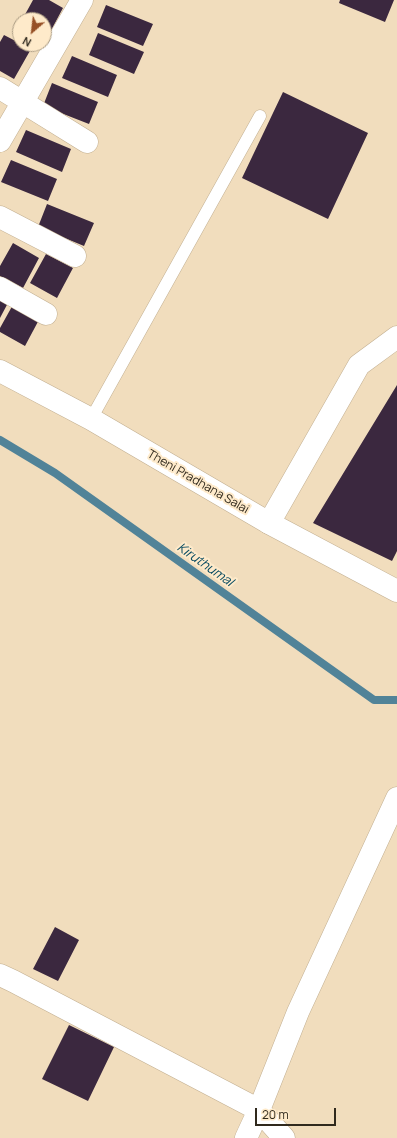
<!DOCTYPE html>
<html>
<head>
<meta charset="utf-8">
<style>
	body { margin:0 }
	#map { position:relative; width:397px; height:1138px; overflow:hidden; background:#f1ddbd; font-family:Manrope,sans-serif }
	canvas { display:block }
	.north { position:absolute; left:12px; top:12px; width:40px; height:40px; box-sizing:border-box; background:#feeaca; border:1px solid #ac9d85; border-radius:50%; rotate:208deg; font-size:11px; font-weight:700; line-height:16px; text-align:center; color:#30291d }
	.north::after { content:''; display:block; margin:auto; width:14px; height:18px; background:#975127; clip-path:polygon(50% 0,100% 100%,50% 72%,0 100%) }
	.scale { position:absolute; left:255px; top:1108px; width:81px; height:18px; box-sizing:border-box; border:2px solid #30291d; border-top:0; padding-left:5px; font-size:12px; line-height:14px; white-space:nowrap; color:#30291d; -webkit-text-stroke:3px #feeaca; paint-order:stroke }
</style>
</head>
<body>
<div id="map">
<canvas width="397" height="1138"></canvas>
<div class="north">N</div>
<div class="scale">20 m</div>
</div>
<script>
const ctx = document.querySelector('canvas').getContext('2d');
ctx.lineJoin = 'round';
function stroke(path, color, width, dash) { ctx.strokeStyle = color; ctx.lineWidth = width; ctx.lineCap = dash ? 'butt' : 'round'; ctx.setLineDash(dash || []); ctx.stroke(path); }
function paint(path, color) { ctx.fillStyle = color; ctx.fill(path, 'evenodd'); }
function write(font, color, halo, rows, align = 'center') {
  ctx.font = font + ' Manrope,sans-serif'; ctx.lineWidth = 4; ctx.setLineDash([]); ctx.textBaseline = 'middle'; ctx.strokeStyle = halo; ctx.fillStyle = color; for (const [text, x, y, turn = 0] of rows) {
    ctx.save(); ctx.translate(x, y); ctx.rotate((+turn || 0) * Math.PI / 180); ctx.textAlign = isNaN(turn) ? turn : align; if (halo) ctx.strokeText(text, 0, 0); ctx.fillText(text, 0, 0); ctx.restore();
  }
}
stroke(new Path2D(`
	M 0,440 L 55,473 L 374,700 L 397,700`), '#518398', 8);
paint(new Path2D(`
	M 33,0 L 49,0 L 63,8 L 47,38 L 44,36 L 44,20 L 22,20 Z
	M 340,0 L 394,0 L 385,22 L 339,3 Z
	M 106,5 L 153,24 L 143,46 L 97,27 Z
	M 98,33 L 144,52 L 134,74 L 89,55 Z
	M 4,35 L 31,49 L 14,79 L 0,71 L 0,42 Z
	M 72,56 L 117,75 L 108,97 L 62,78 Z
	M 52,83 L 98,102 L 89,124 L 43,106 Z
	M 283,92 L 368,133 L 328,219 L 242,178 Z
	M 26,130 L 71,149 L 62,172 L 16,152 Z
	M 11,160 L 57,179 L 48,201 L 1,182 Z
	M 47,204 L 94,223 L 84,246 L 38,227 Z
	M 13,243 L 39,258 L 23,288 L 0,276 L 0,266 Z
	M 46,254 L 73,268 L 57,298 L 30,283 Z
	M 0,296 L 9,301 L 0,318 Z
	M 15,301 L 41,316 L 25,346 L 0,332 L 0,328 Z
	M 397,385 L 397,551 L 392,561 L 313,523 Z
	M 55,927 L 79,940 L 58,981 L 33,969 Z
	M 69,1025 L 114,1047 L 88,1101 L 42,1079 Z`), '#3b283f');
const lane = new Path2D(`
	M 91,419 L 260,116`);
const street = new Path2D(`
	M 0,88 L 87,142
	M 0,141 L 82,0
	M 0,217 L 75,256
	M 0,288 L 46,314
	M 269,523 L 359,365 L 397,337
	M 0,975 L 13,981 L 259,1110 L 246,1138
	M 284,1138 L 259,1110 L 298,1012 L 397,798`);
const primary = new Path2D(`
	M 0,371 L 91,419 L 269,523 L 397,591`);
stroke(lane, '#c2af91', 13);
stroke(street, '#c2af91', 23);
stroke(primary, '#c2af91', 23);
stroke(lane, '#fff', 12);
stroke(street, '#fff', 22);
stroke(primary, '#fff', 22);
write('12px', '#30291d', '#feeaca', [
	["Theni Pradhana Salai",198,482,30]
]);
write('italic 13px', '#074a61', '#feeaca', [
	["Kiruthumal",205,565,35]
]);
</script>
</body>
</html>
